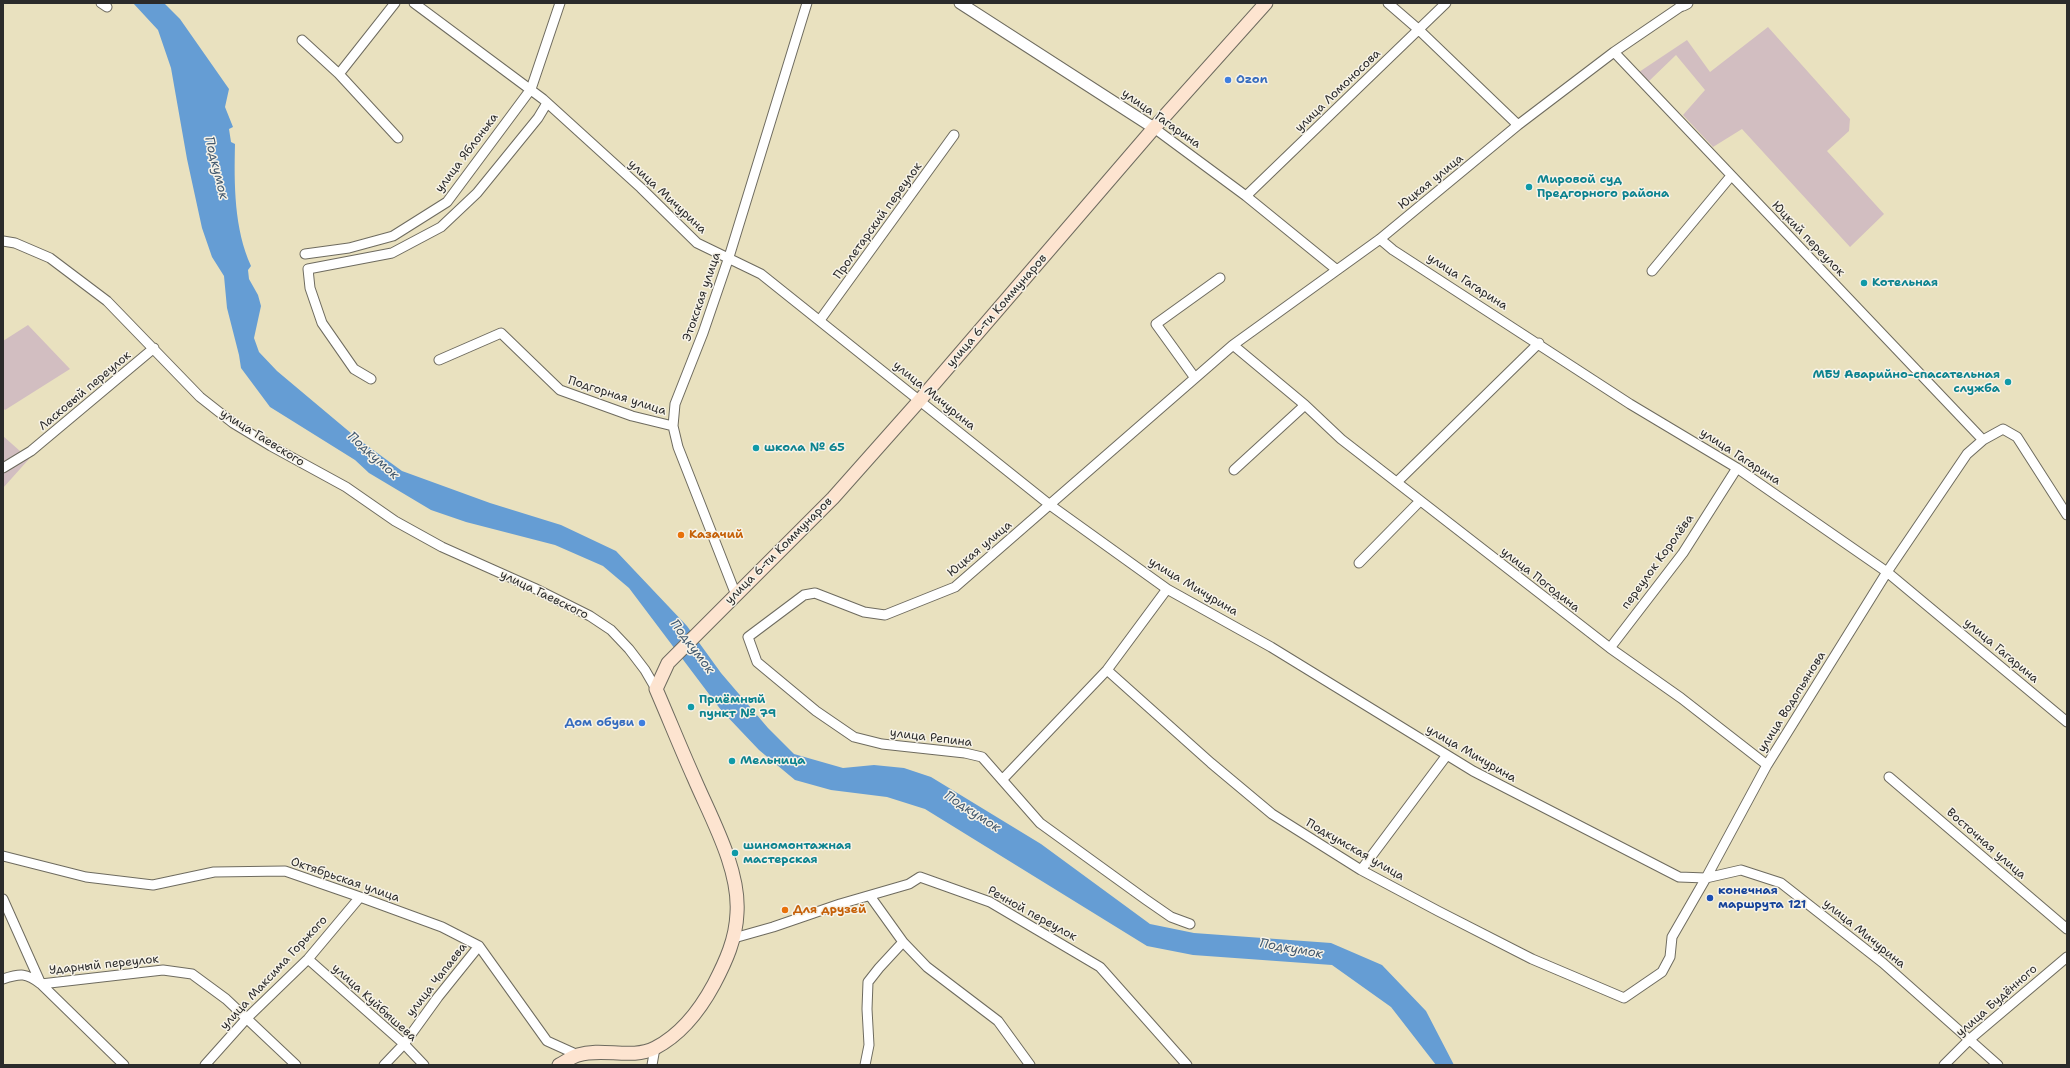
<!DOCTYPE html>
<html>
<head>
<meta charset="utf-8">
<style>
	body { margin:0 }
	#map { position:relative; width:2070px; height:1068px; overflow:hidden; background:#e9e1bf; font-family:"Shantell Sans",sans-serif }
	canvas { display:block }
	.frame { position:absolute; inset:0; border:4px solid #2b2b2b; pointer-events:none }
</style>
</head>
<body>
<div id="map">
<canvas width="2070" height="1068"></canvas>
<div class="frame"></div>
</div>
<script>
const ctx = document.querySelector('canvas').getContext('2d');
ctx.lineJoin = 'round';
function paint(path, color) { ctx.fillStyle = color; ctx.fill(path, 'evenodd'); }
function stroke(path, color, width, dash) { ctx.strokeStyle = color; ctx.lineWidth = width; ctx.lineCap = dash ? 'butt' : 'round'; ctx.setLineDash(dash || []); ctx.stroke(path); }
function write(font, color, halo, rows, align = 'center') {
  ctx.font = font + ' "Shantell Sans",sans-serif'; ctx.lineWidth = 3; ctx.setLineDash([]); ctx.textBaseline = 'middle'; ctx.strokeStyle = halo; ctx.fillStyle = color; for (const [text, x, y, turn = 0] of rows) {
    ctx.save(); ctx.translate(x, y); ctx.rotate((+turn || 0) * Math.PI / 180); ctx.textAlign = isNaN(turn) ? turn : align; if (halo) ctx.strokeText(text, 0, 0); ctx.fillText(text, 0, 0); ctx.restore();
  }
}
paint(new Path2D(`
	M 1768,27 L 1850,119 L 1849,131 L 1827,151 L 1884,214 L 1850,247 L 1742,129 L 1713,147 L 1683,115 L 1705,90 L 1676,55 L 1648,82 L 1639,72 L 1687,40 L 1710,72 Z
	M 28,325 L 70,369 L 5,410 L 3,408 L 3,341 Z
	M 3,436 L 29,459 L 3,488 Z`), '#d2bec1');
paint(new Path2D(`
	M 133,3 L 164,3 L 180,19 L 229,89 L 225,107 L 233,127 L 229,129 L 231,142 L 235,144 C 234,184 234,229 251,266 L 248,270 L 249,279 L 258,295 L 261,306 L 254,338 L 259,352 L 277,371 L 358,439 L 402,471 L 490,503 L 561,525 L 616,551 L 687,626 L 721,673 L 768,728 L 794,754 L 843,768 L 874,765 L 904,768 L 931,777 L 1041,844 L 1150,924 L 1194,933 L 1331,943 L 1382,965 L 1426,1011 L 1454,1065 L 1436,1065 L 1391,1007 L 1332,965 L 1193,955 L 1147,946 L 925,809 L 887,797 L 831,790 L 795,780 L 759,750 L 721,710 L 629,588 L 603,566 L 555,545 L 466,522 L 431,510 L 369,473 L 355,460 L 270,407 L 241,368 L 239,355 L 227,308 L 224,276 L 212,257 L 202,228 L 187,159 L 171,68 L 158,30 Z`), '#659dd4');
const minor = new Path2D(`
	M 101,3 L 107,7
	M 414,3 L 543,99 L 641,188 L 697,243 L 761,274 L 1050,505 L 1167,589 L 1271,647 L 1473,771 L 1679,877 L 1706,878 L 1741,870 L 1781,883 L 1883,963 L 1998,1065
	M 1388,3 L 1418,29 L 1518,125
	M 302,40 L 339,74 L 398,138
	M 1614,52 L 1983,440
	M 339,74 L 395,3
	M 1154,128 L 1246,196 L 1337,270
	M 1246,196 L 1446,3
	M 1380,239 L 1393,250 L 1630,404 L 1737,468 L 1887,572 L 2067,722
	M 3,241 L 15,243 L 50,258 L 107,301 L 200,397 L 233,423 L 271,446 L 346,487 L 395,521 L 442,547 L 534,588 L 590,616 L 611,630 L 629,649 L 645,670 L 656,689
	M 305,254 L 349,248 L 393,236 L 447,202 L 531,89 L 560,3
	M 1652,271 L 1731,176
	M 820,320 L 954,135
	M 1233,345 L 1305,405 L 1341,439 L 1610,648 L 1681,698 L 1767,765
	M 439,360 L 501,333 L 560,390 L 632,416 L 673,426
	M 1195,378 L 1156,324 L 1220,278
	M 371,379 L 354,369 L 322,323 L 310,288 L 308,269 L 392,253 L 441,227 L 477,193 L 538,118 L 547,103
	M 3,468 L 31,451 L 154,348
	M 1234,470 L 1305,405
	M 1397,482 L 1539,343
	M 1359,563 L 1420,501
	M 736,595 L 678,447 L 673,426 L 675,404 L 703,333 L 729,257 L 807,3
	M 1610,648 L 1683,553 L 1737,468
	M 1107,670 L 1211,763 L 1272,814 L 1361,870 L 1438,911 L 1532,959 L 1624,998 L 1662,972 L 1670,957 L 1672,937 L 1706,878 L 1767,765 L 1887,572 L 1967,454 L 1983,440 L 2003,429 L 2017,437 L 2067,515
	M 1889,777 L 2067,929
	M 1002,780 L 1107,670 L 1167,589
	M 3,856 L 86,877 L 153,885 L 214,872 L 285,871 L 360,897 L 442,927 L 479,946 L 547,1041 L 578,1055
	M 1361,870 L 1447,755
	M 3,899 L 41,984 L 124,1065
	M 1190,924 L 1171,917 L 1145,899 L 1040,823 L 982,757 L 965,753 L 882,744 L 854,737 L 816,711 L 757,662 L 748,637 L 804,595 L 815,593 L 864,612 L 885,615 L 955,587 L 1233,345 L 1380,239 L 1518,125 L 1614,52 L 1683,5
	M 734,938 L 773,927 L 840,904 L 909,884 L 920,877 L 990,902 L 1100,967 L 1187,1065
	M 903,942 L 927,967 L 998,1021 L 1030,1065
	M 308,959 L 404,1044 L 424,1065
	M 3,979 C 21,973 26,973 41,984 L 163,970 L 192,974 L 226,999 L 296,1065
	M 205,1065 L 247,1018 L 308,959 L 360,897
	M 384,1065 L 404,1044 L 438,997 L 479,946
	M 652,1065 L 655,1048
	M 865,1065 L 869,1045 L 867,1009 L 868,982 L 879,968 L 903,942 L 870,896
	M 1944,1065 L 1970,1039 L 2067,957`);
const tertiary = new Path2D(`
	M 960,3 L 1154,128
	M 1681,3 L 1683,5 L 1687,3`);
const secondary = new Path2D(`
	M 559,1065 C 565,1062 571,1057 578,1055 C 603,1047 631,1060 655,1048 C 682,1034 700,1010 714,984 C 726,961 736,939 737,913 C 740,869 711,818 694,778 C 681,749 669,719 656,689 L 668,663 L 833,498 L 920,400 L 1154,128 L 1266,3`);
stroke(minor, '#6e6b5f', 11);
stroke(tertiary, '#6e6b5f', 13);
stroke(secondary, '#6e6b5f', 15);
stroke(minor, '#fff', 9);
stroke(tertiary, '#fff', 11);
stroke(secondary, '#fde4d0', 13);
for (const [x, y, r, color] of [
	[1228,80,4,"#3f7fe0"],
	[1529,187,4,"#0f9aa8"],
	[1864,283,4,"#0f9aa8"],
	[2008,382,4,"#0f9aa8"],
	[756,448,4,"#0f9aa8"],
	[681,535,4,"#e8710a"],
	[691,707,4,"#0f9aa8"],
	[642,723,4,"#3f7fe0"],
	[732,761,4,"#0f9aa8"],
	[735,853,4,"#0f9aa8"],
	[1710,898,4,"#1a4fb4"],
	[785,910,4,"#e8710a"]
]) { const dot = new Path2D(); dot.arc(x, y, r, 0, 2 * Math.PI); ctx.fillStyle = color; ctx.fill(dot); stroke(dot, '#f7f3e8', 1.5); }
write('bold 12px', '#366cbe', '#f7f3e8', [
	["Ozon",1236,80],
	["Дом обуви",634,723,"right"]
], 'left');
write('12px', '#2b2b2b', '#f7f3e8', [
	["улица Ломоносова",1338,91,-44],
	["улица Гагарина",1161,119,35],
	["улица Яблонька",467,153,-53],
	["Юцкая улица",1431,182,-39],
	["улица Мичурина",667,197,43],
	["Пролетарский переулок",878,221,-54],
	["Юцкий переулок",1808,239,46],
	["улица Гагарина",1467,282,33],
	["Этокская улица",702,297,-71],
	["улица 6-ти Коммунаров",997,311,-49],
	["Ласковый переулок",85,391,-40],
	["Подгорная улица",617,396,18],
	["улица Мичурина",934,396,39],
	["улица Гаевского",262,438,32],
	["улица Гагарина",1740,457,33],
	["Юцкая улица",980,549,-40],
	["улица 6-ти Коммунаров",779,551,-45],
	["переулок Королёва",1658,562,-54],
	["улица Погодина",1540,580,38],
	["улица Мичурина",1193,587,31],
	["улица Гаевского",544,595,26],
	["улица Гагарина",2001,651,40],
	["улица Водопьянова",1792,702,-58],
	["улица Репина",931,738,7],
	["улица Мичурина",1471,754,30],
	["Восточная улица",1986,844,41],
	["Подкумская улица",1355,850,30],
	["Октябрьская улица",345,880,19],
	["Речной переулок",1032,914,29],
	["улица Мичурина",1864,934,39],
	["Ударный переулок",104,965,-6],
	["улица Максима Горького",274,973,-47],
	["улица Чапаева",437,980,-52],
	["улица Будённого",1997,1001,-41],
	["улица Куйбышева",374,1003,42]
]);
write('bold 12px', '#0d838f', '#f7f3e8', [
	["Мировой суд",1537,180],
	["Предгорного района",1537,194],
	["Котельная",1872,283],
	["МБУ Аварийно-спасательная",2000,375,"right"],
	["служба",2000,389,"right"],
	["школа № 65",764,448],
	["Приёмный",699,700],
	["пункт № 79",699,714],
	["Мельница",740,761],
	["шиномонтажная",743,846],
	["мастерская",743,860]
], 'left');
write('bold 12px', '#c56008', '#f7f3e8', [
	["Казачий",689,535],
	["Для друзей",793,910]
], 'left');
write('bold 12px', '#164399', '#f7f3e8', [
	["конечная",1718,891],
	["маршрута 121",1718,905]
], 'left');
write('italic 13px', '#42596f', '#f7f3e8', [
	["Подкумок",216,168,76],
	["Подкумок",373,456,42],
	["Подкумок",692,647,53],
	["Подкумок",972,812,33],
	["Подкумок",1291,949,10]
]);
</script>
</body>
</html>
